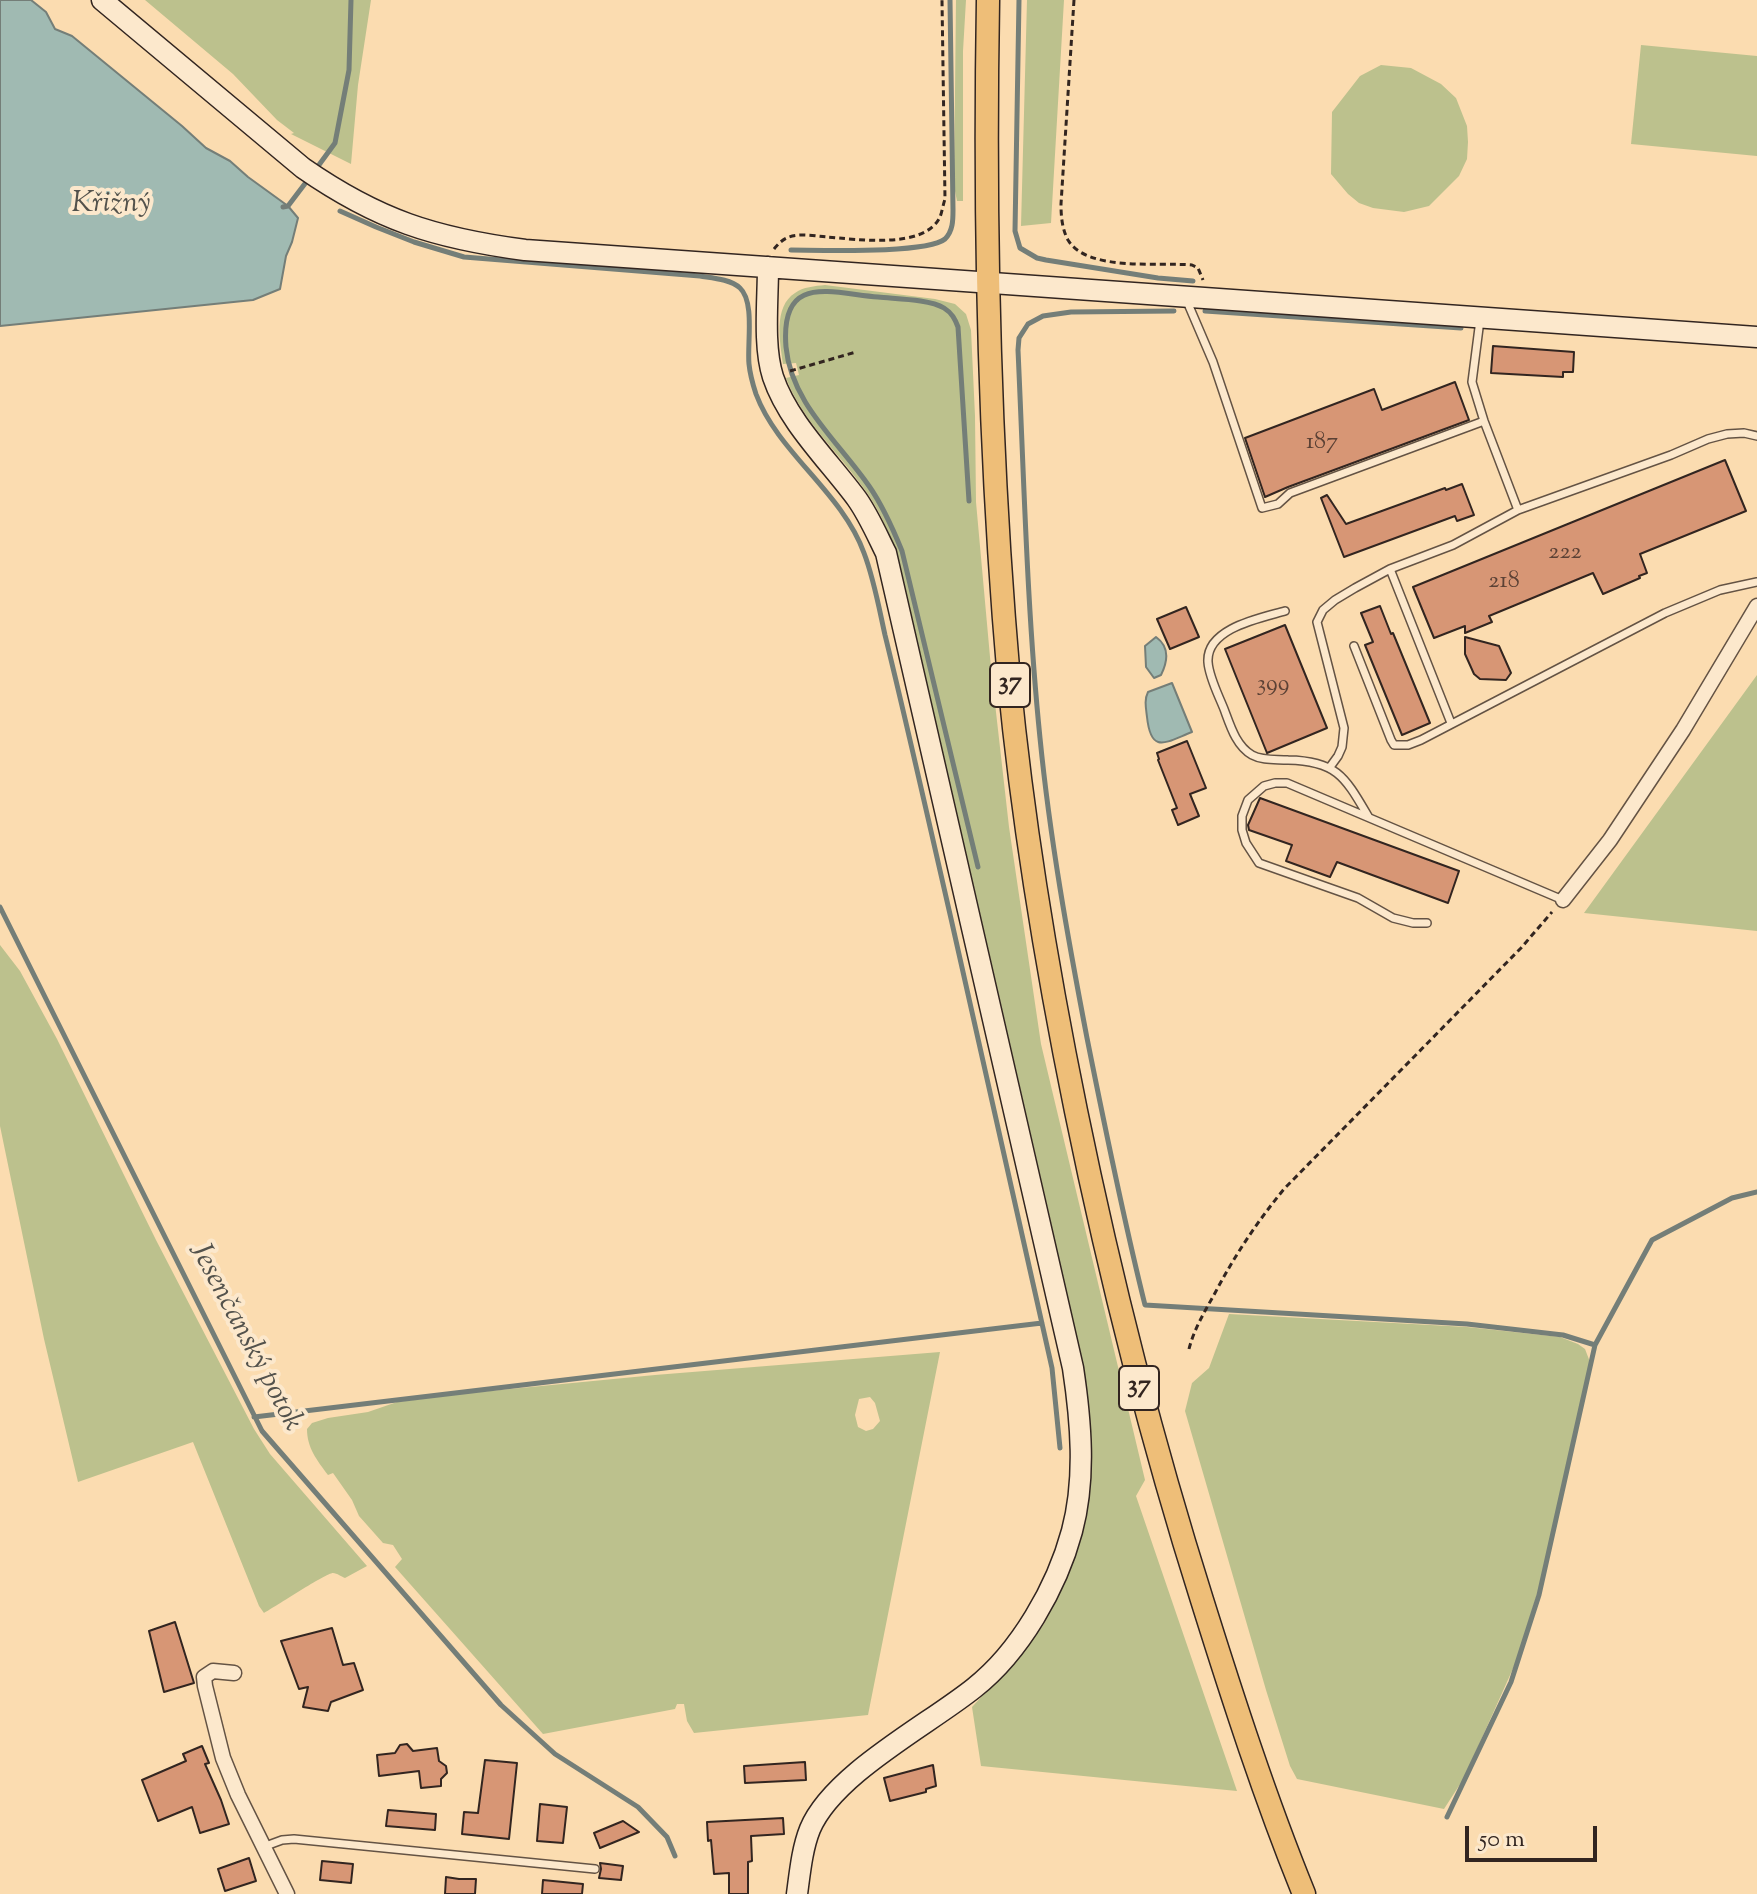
<!DOCTYPE html>
<html>
<head>
<meta charset="utf-8">
<style>
	body { margin:0 }
	#map { position:relative; width:1757px; height:1894px; overflow:hidden; background:#fbdcb0; font-family:"Sorts Mill Goudy",serif }
	canvas { display:block }
	.scale { position:absolute; left:1465px; top:1826px; width:132px; height:36px; box-sizing:border-box; border:4px solid #322520; border-top:0; padding-left:10px; font-size:24px; line-height:28px; white-space:nowrap; color:#322520; -webkit-text-stroke:6px #fce8cc; paint-order:stroke }
</style>
</head>
<body>
<div id="map">
<canvas width="1757" height="1894"></canvas>
<div class="scale">50 m</div>
</div>
<script>
const ctx = document.querySelector('canvas').getContext('2d');
ctx.lineJoin = 'round';
function paint(path, color) { ctx.fillStyle = color; ctx.fill(path, 'evenodd'); }
function stroke(path, color, width, dash) { ctx.strokeStyle = color; ctx.lineWidth = width; ctx.lineCap = dash ? 'butt' : 'round'; ctx.setLineDash(dash || []); ctx.stroke(path); }
function write(font, color, halo, rows, align = 'center') {
  ctx.font = font + ' "Sorts Mill Goudy",serif'; ctx.lineWidth = 8; ctx.setLineDash([]); ctx.textBaseline = 'middle'; ctx.strokeStyle = halo; ctx.fillStyle = color; for (const [text, x, y, turn = 0] of rows) {
    ctx.save(); ctx.translate(x, y); ctx.rotate((+turn || 0) * Math.PI / 180); ctx.textAlign = isNaN(turn) ? turn : align; if (halo) ctx.strokeText(text, 0, 0); ctx.fillText(text, 0, 0); ctx.restore();
  }
}
paint(new Path2D(`
	M 145,0 L 371,0 L 358,85 L 351,164 L 291,134 L 294,133 L 277,120 L 233,74 Z
	M 956,0 L 966,0 L 963,51 L 963,201 L 957,201 L 954,186 Z
	M 1027,0 L 1064,0 L 1051,223 L 1021,226 Z
	M 1641,45 L 1757,56 L 1757,156 L 1631,144 Z
	M 1381,65 L 1411,68 L 1441,84 L 1456,98 L 1467,126 L 1468,142 L 1467,159 L 1459,176 L 1429,206 L 1404,212 L 1373,208 L 1359,203 L 1348,194 L 1331,174 L 1332,112 L 1360,76 Z
	M 825,285 L 935,299 L 955,304 L 966,314 L 971,330 L 975,416 L 976,502 L 991,668 L 1009,827 L 1041,1044 L 1145,1480 L 1136,1496 L 1237,1791 L 981,1766 L 972,1707 L 1024,1651 L 1044,1624 L 1064,1581 L 1090,1444 L 1088,1407 L 1084,1374 L 1050,1218 L 903,578 C 894,545 883,513 862,486 C 837,451 802,420 786,378 L 799,375 L 796,363 L 783,364 C 780,342 773,307 795,293 C 803,287 815,286 825,285 Z
	M 1757,675 L 1757,931 L 1584,913 Z
	M 0,945 L 20,971 L 57,1039 L 156,1240 L 254,1429 L 270,1454 L 367,1566 L 345,1578 C 342,1577 337,1573 333,1573 C 326,1573 275,1607 264,1613 L 259,1606 L 193,1442 L 78,1482 L 44,1339 L 0,1126 Z
	M 1229,1314 L 1467,1327 L 1560,1337 L 1578,1344 L 1585,1349 L 1590,1362 L 1540,1585 L 1515,1664 L 1464,1778 L 1444,1809 L 1297,1779 L 1290,1766 L 1266,1690 L 1185,1411 L 1192,1383 L 1209,1368 Z
	M 940,1352 L 868,1715 L 694,1733 L 687,1721 L 684,1704 L 677,1704 L 675,1709 L 543,1734 L 395,1567 L 402,1559 L 393,1545 L 383,1543 L 359,1516 L 352,1500 L 333,1473 L 328,1475 C 317,1460 307,1448 307,1429 L 312,1423 L 328,1418 L 368,1412 L 397,1402 L 469,1393 L 655,1375 ZM 870,1397 L 875,1403 L 880,1421 L 873,1429 L 866,1431 L 858,1427 L 855,1415 L 859,1399 Z`), '#bcc18d');
const water = new Path2D(`
	M 0,0 L 31,0 L 46,12 L 55,29 L 72,36 L 182,126 L 206,148 L 230,161 L 248,177 L 288,206 L 298,218 L 292,242 L 286,256 L 280,289 L 253,300 L 0,326 Z
	M 1156,637 C 1170,647 1168,661 1161,675 L 1154,678 L 1146,667 L 1145,646 Z
	M 1172,683 L 1192,732 C 1166,742 1151,755 1147,717 C 1146,708 1144,700 1148,692 Z`);
paint(water, '#a0bab2');
stroke(water, '#747e78', 2);
stroke(new Path2D(`
	M 1019,0 L 1015,231 L 1020,248 L 1037,258 L 1046,260 L 1158,278 L 1193,281
	M 316,169 L 335,143 L 349,70 L 351,0
	M 283,207 L 288,206 L 310,177
	M 340,211 L 376,227 L 414,242 L 464,257 L 700,276 C 712,278 730,279 740,288 C 755,302 747,344 749,364 C 750,374 753,385 756,394 C 778,453 842,492 864,553 C 874,579 879,608 885,635 C 900,696 914,757 928,818 C 970,1001 1011,1184 1052,1368 L 1060,1448
	M 791,250 C 819,250 927,254 945,239 C 953,231 953,220 953,210 L 950,0
	M 1174,311 L 1071,312 L 1043,316 L 1028,324 L 1019,338 L 1018,350 C 1024,480 1027,610 1040,738 C 1050,839 1068,939 1087,1038 C 1105,1128 1123,1217 1145,1305 L 1467,1324 L 1563,1335 L 1595,1345 L 1539,1595 L 1511,1682 L 1447,1817
	M 1205,311 L 1461,328
	M 969,501 L 958,327 C 955,319 952,313 944,308 C 929,299 896,299 878,297 C 830,293 780,273 786,347 C 791,403 839,442 869,486 C 883,506 893,529 902,551 L 978,867
	M 0,907 L 262,1431 L 501,1705 L 555,1754 L 638,1807 L 667,1837 L 675,1856
	M 1595,1345 L 1652,1240 L 1732,1198 L 1757,1192
	M 254,1417 L 1042,1323`), '#747e78', 5);
const building = new Path2D(`
	M 1493,346 L 1574,352 L 1573,372 L 1563,372 L 1563,377 L 1491,373 Z
	M 1455,382 L 1469,420 L 1288,487 L 1265,497 L 1245,438 L 1374,389 L 1382,410 Z
	M 1725,460 L 1746,511 L 1640,554 L 1647,573 L 1639,576 L 1640,578 L 1603,594 L 1593,573 L 1489,616 L 1492,622 L 1465,633 L 1465,626 L 1434,638 L 1413,587 Z
	M 1462,484 L 1474,515 L 1457,521 L 1455,516 L 1344,557 L 1321,498 L 1327,495 L 1346,524 L 1445,488 L 1446,490 Z
	M 1380,606 L 1391,634 L 1393,633 L 1430,723 L 1402,735 L 1365,645 L 1373,642 L 1361,613 Z
	M 1186,607 L 1199,637 L 1170,649 L 1157,619 Z
	M 1285,625 L 1327,728 L 1267,753 L 1225,649 Z
	M 1465,637 L 1499,646 L 1511,673 L 1506,680 L 1480,679 L 1474,674 L 1465,654 Z
	M 1187,741 L 1206,788 L 1190,794 L 1199,816 L 1178,825 L 1172,810 L 1177,808 L 1158,760 L 1159,759 L 1157,753 Z
	M 1260,798 L 1459,871 L 1448,903 L 1337,862 L 1330,877 L 1286,861 L 1292,845 L 1249,830 L 1248,825 Z
	M 175,1622 L 194,1683 L 164,1692 L 149,1631 Z
	M 332,1628 L 343,1665 L 354,1663 L 363,1690 L 331,1702 L 328,1711 L 303,1707 L 308,1687 L 299,1689 L 281,1641 Z
	M 407,1744 L 413,1751 L 437,1748 L 439,1761 L 446,1766 L 447,1773 L 441,1779 L 441,1786 L 421,1788 L 419,1771 L 379,1776 L 377,1755 L 395,1753 L 400,1745 Z
	M 202,1746 L 209,1763 L 205,1764 L 221,1800 L 229,1824 L 200,1833 L 192,1807 L 158,1821 L 142,1780 L 186,1761 L 183,1754 Z
	M 485,1760 L 517,1763 L 509,1839 L 462,1834 L 464,1812 L 478,1813 Z
	M 805,1762 L 806,1780 L 745,1783 L 744,1766 Z
	M 933,1765 L 936,1786 L 926,1789 L 926,1792 L 890,1801 L 884,1778 Z
	M 540,1804 L 567,1807 L 563,1843 L 537,1841 Z
	M 388,1810 L 436,1814 L 435,1830 L 386,1826 Z
	M 783,1818 L 784,1834 L 751,1836 L 752,1861 L 748,1862 L 748,1894 L 729,1894 L 729,1873 L 714,1874 L 711,1840 L 708,1841 L 707,1822 Z
	M 623,1821 L 639,1832 L 600,1848 L 594,1833 Z
	M 249,1858 L 256,1881 L 225,1891 L 218,1869 Z
	M 322,1861 L 353,1864 L 351,1883 L 320,1880 Z
	M 600,1863 L 623,1866 L 621,1880 L 599,1878 L 601,1869 Z
	M 446,1877 L 459,1879 L 476,1879 L 475,1894 L 445,1894 Z
	M 543,1880 L 583,1884 L 582,1894 L 542,1894 Z`);
paint(building, '#d79675');
stroke(building, '#322520', 2);
const lane = new Path2D(`
	M 1189,300 L 1189,306 L 1213,362 L 1262,508 L 1278,504 L 1290,493 L 1484,421
	M 1480,320 L 1472,382 L 1484,421 L 1518,510
	M 1390,569 L 1451,723
	M 1285,611 C 1261,618 1206,628 1208,662 C 1209,677 1218,694 1224,709 C 1230,725 1236,746 1252,755 C 1263,761 1276,759 1288,760 C 1337,761 1345,777 1368,816
	M 1354,646 L 1391,740 L 1394,745 L 1408,745 L 1421,740 L 1665,613 L 1720,590 L 1757,582
	M 1330,767 L 1338,756 L 1342,747 L 1344,728 L 1317,622 L 1323,610 L 1335,600 L 1355,588 L 1390,569 L 1453,545 L 1518,510 L 1671,455 L 1708,439 L 1727,434 L 1744,433 L 1757,436
	M 1427,923 L 1413,923 L 1393,918 L 1358,898 L 1259,863 L 1246,843 L 1242,830 L 1242,816 L 1248,800 L 1264,786 L 1275,783 L 1287,783 L 1563,900
	M 263,1847 L 282,1840 L 294,1839 L 595,1869`);
const street = new Path2D(`
	M 1563,900 L 1610,840 L 1683,730 L 1757,606
	M 234,1673 L 213,1671 L 204,1677 L 205,1686 L 223,1758 L 238,1795 L 287,1894`);
const secondary = new Path2D(`
	M 102,0 L 303,168 C 378,220 434,238 525,250 L 1757,337
	M 768,267 C 768,301 763,346 773,377 C 788,422 829,461 857,499 C 869,516 877,535 886,553 L 1073,1368 C 1081,1421 1086,1479 1072,1531 C 1057,1587 1020,1652 974,1688 C 928,1725 833,1774 810,1829 C 802,1849 800,1872 797,1894`);
const primary = new Path2D(`
	M 988,0 C 984,226 989,454 1009,680 C 1023,825 1047,969 1076,1111 C 1110,1277 1151,1439 1202,1600 C 1233,1699 1265,1798 1304,1894`);
stroke(lane, '#645344', 10);
stroke(street, '#645344', 17);
stroke(secondary, '#322520', 23);
stroke(primary, '#322520', 25);
stroke(new Path2D(`
	M 1074,0 L 1061,204 C 1061,216 1062,229 1068,240 C 1087,272 1160,262 1192,265 L 1198,268 L 1203,280
	M 774,249 C 778,244 783,239 789,237 C 800,233 815,236 827,237 C 856,239 924,250 940,217 C 942,212 943,205 945,199 L 942,0
	M 790,371 L 856,352
	M 1189,1349 C 1194,1329 1205,1311 1215,1293 C 1235,1255 1257,1222 1284,1189 L 1521,948 L 1552,912`), '#322520', 3, [6, 4]);
stroke(lane, '#fce8cc', 7);
stroke(street, '#fce8cc', 14);
stroke(secondary, '#fce8cc', 20);
stroke(primary, '#eebe78', 22);
write('24px', '#5b4135', null, [
	["187",1322,444],
	["222",1565,554],
	["218",1504,583],
	["399",1273,686]
]);
for (const [x, y, w] of [
	[1010,685,40],
	[1139,1388,40]
]) { const box = new Path2D(); box.roundRect(x - w / 2, y - 22, w, 44, 6); ctx.fillStyle = '#fce8cc'; ctx.fill(box); stroke(box, '#322520', 2); }
write('bold 26px', '#322520', null, [
	["37",1010,685],
	["37",1139,1388]
]);
write('italic 30px', '#53524c', '#fce8cc', [
	["Křižný",111,206],
	["Jesenčanský potok",244,1338,62]
]);
</script>
</body>
</html>
